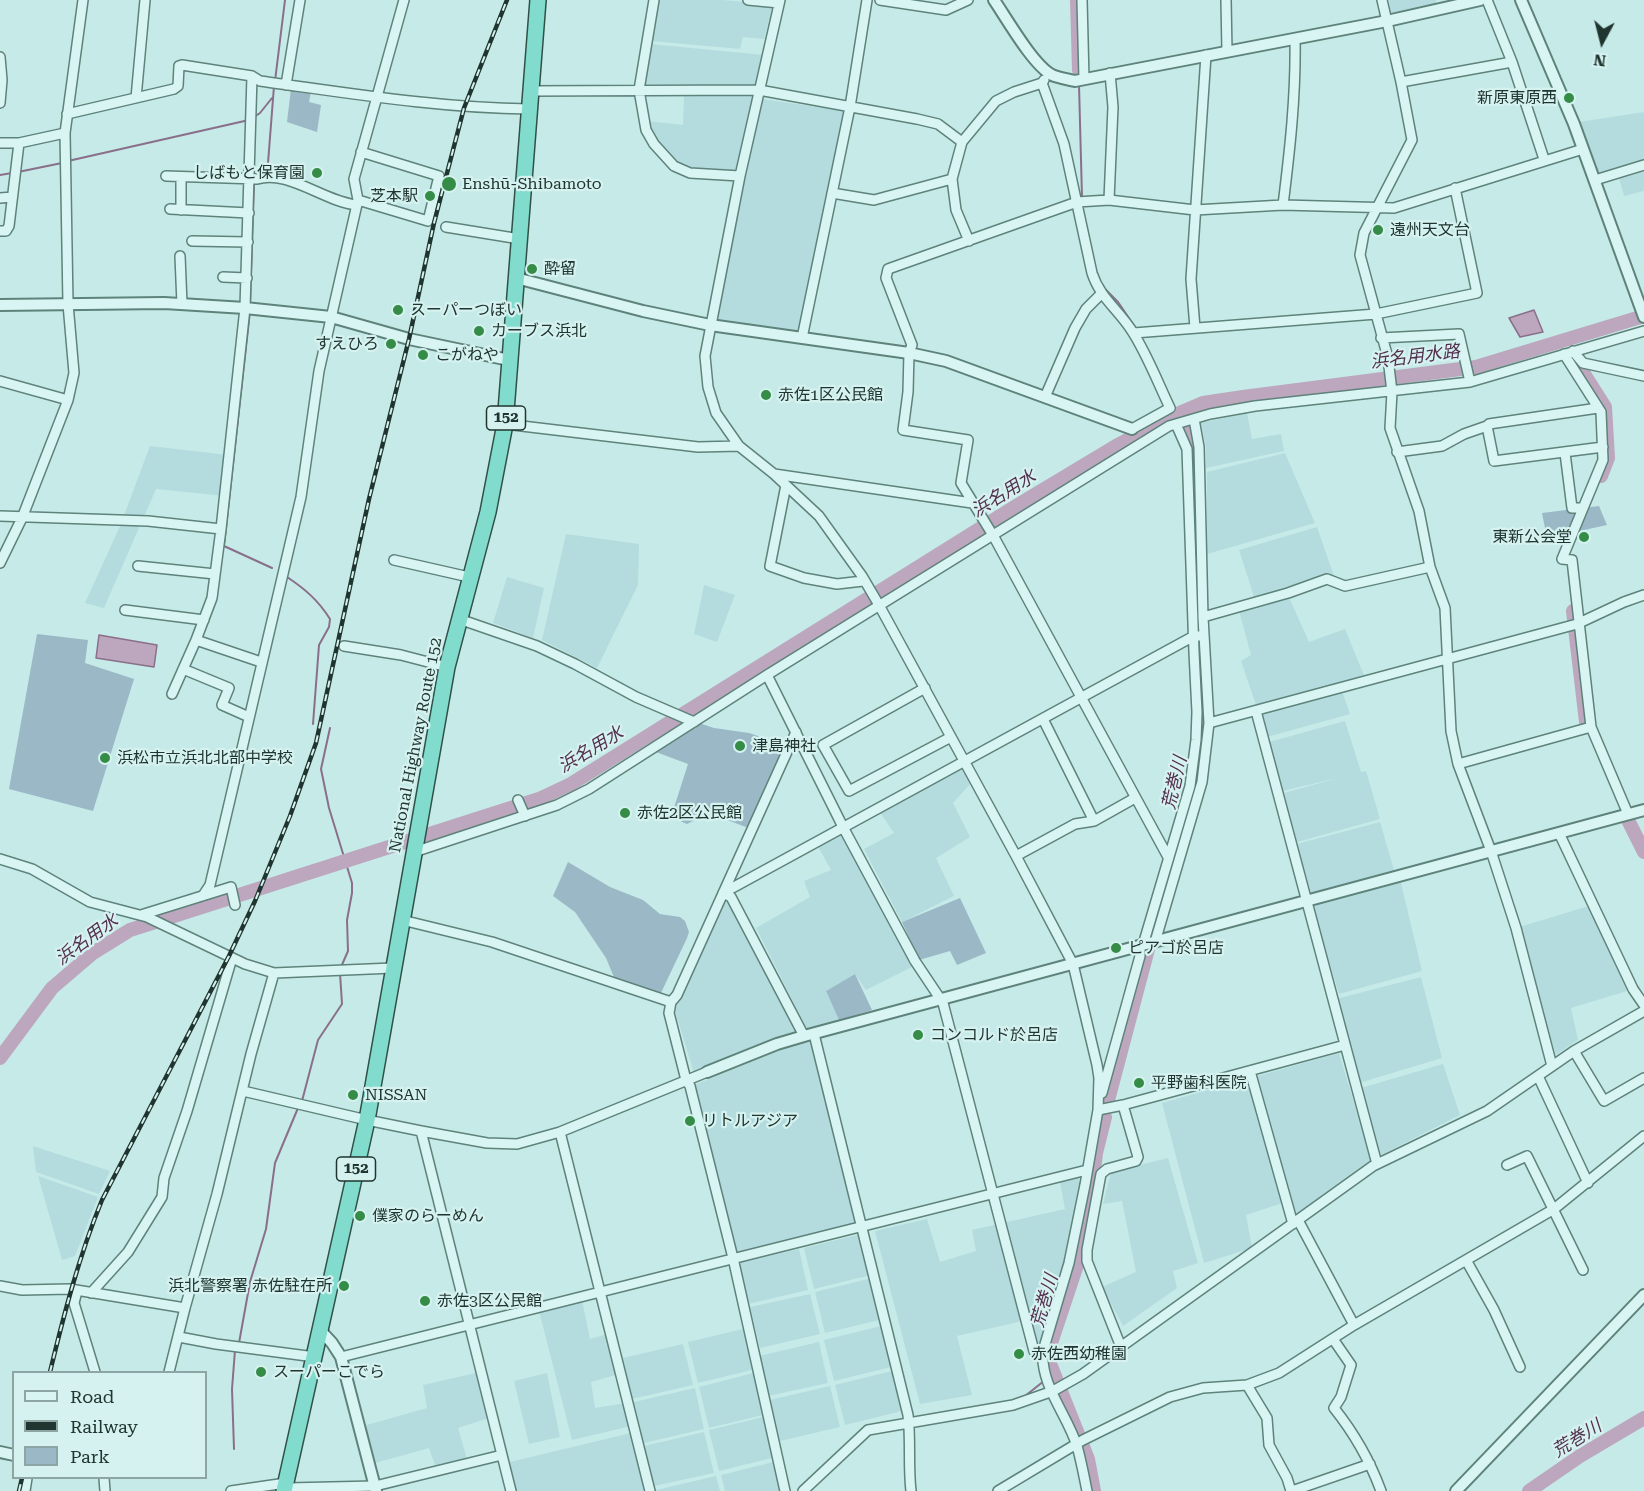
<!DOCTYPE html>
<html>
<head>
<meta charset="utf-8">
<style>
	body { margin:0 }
	#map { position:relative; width:1644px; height:1491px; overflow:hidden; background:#c6eae7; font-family:"Roboto Serif",serif }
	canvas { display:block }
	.legend { position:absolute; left:12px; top:1371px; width:195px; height:108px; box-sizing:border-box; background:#d5f2f0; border:2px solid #8da6a3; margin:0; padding:8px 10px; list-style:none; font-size:18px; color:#20352f }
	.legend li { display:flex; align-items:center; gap:12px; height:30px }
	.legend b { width:30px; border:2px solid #8da6a3 }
	.north { position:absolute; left:1572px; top:12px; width:60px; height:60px; -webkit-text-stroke:4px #d5f2f0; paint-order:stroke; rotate:187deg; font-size:16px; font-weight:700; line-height:24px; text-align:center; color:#20352f }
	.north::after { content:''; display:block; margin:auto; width:21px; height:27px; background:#20352f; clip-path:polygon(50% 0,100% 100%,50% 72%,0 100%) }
</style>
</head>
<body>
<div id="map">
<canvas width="1644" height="1491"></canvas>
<ul class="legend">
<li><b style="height:8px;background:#d9f5f3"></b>Road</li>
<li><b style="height:8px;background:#20352f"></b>Railway</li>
<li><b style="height:16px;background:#9bb8c7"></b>Park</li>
</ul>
<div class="north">N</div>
</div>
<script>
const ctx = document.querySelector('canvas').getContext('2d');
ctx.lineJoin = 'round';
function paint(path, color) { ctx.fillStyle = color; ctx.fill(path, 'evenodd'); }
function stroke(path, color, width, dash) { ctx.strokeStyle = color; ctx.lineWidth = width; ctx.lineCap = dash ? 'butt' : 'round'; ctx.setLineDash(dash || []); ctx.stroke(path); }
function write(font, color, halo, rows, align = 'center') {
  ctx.font = font + ' "Roboto Serif","Noto Sans JP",serif'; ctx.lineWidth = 4.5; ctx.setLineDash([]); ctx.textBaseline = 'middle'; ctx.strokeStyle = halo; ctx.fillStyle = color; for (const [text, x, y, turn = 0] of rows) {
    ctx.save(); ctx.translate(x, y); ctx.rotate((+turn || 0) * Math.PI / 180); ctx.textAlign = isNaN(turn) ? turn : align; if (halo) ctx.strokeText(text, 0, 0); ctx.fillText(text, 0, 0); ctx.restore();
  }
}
paint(new Path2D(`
	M 657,0 L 722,0 L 773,4 L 764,39 L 743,37 L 740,49 L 651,41 Z
	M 1389,0 L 1436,0 L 1437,4 L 1391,13 Z
	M 650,44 L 764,55 L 756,85 L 644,84 Z
	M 684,93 L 754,93 L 737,172 L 683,167 L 658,142 L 647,121 L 683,125 Z
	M 762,99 L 845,111 L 799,332 L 716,321 Z
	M 1644,112 L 1644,164 L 1598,175 L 1579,122 Z
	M 1644,171 L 1644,191 L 1624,196 L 1619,178 Z
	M 1247,413 L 1252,439 L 1281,434 L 1284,451 L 1206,468 L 1206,448 L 1201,423 Z
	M 150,446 L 228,455 L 225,496 L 156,489 L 104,608 L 85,603 L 120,526 Z
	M 1285,453 L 1315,523 L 1207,554 L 1207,472 Z
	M 1317,527 L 1334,576 L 1257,602 L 1288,595 L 1309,642 L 1345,629 L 1366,680 L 1342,691 L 1350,714 L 1267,737 L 1241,661 L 1251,655 L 1238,607 L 1256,603 L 1239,550 Z
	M 566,534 L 639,544 L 638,585 L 597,668 L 542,640 Z
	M 507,577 L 544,588 L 533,638 L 493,623 Z
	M 704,585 L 735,595 L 717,642 L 694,634 Z
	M 1345,721 L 1361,772 L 1366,771 L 1380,819 L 1297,842 L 1284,793 L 1338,778 L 1282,791 L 1269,742 Z
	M 960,767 L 971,783 L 953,803 L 970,837 L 936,858 L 954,896 L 902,922 L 864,849 L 894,833 L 879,811 Z
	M 1380,822 L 1394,870 L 1311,893 L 1297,844 Z
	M 842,831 L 916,965 L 866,990 L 855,974 L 826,991 L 839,1020 L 808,1031 L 756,928 L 810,897 L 804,881 L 831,870 L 817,845 Z
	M 1400,879 L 1422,971 L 1339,994 L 1311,903 Z
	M 725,895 L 799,1032 L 694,1073 L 675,1011 L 679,997 Z
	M 1589,906 L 1627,991 L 1571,1008 L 1578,1040 L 1556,1055 L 1516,928 Z
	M 1421,977 L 1442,1058 L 1359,1083 L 1336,999 Z
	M 811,1038 L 856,1224 L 732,1254 L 694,1085 Z
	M 1339,1053 L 1372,1162 L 1294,1217 L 1286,1202 L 1246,1215 L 1252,1248 L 1204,1263 L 1162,1103 Z
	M 1443,1064 L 1460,1115 L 1381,1155 L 1361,1088 Z
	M 33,1146 L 110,1171 L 99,1194 L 36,1172 Z
	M 1168,1158 L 1198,1263 L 1173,1271 L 1177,1288 L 1123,1326 L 1102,1287 L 1136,1272 L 1122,1201 L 1103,1204 L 1111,1172 Z
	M 38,1176 L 98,1197 L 75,1256 L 62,1260 Z
	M 1079,1176 L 1080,1188 L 1043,1356 L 1027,1320 L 957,1336 L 972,1395 L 920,1404 L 875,1231 L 927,1219 L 940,1262 L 976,1251 L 972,1230 L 1065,1209 L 1060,1182 Z
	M 861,1234 L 871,1275 L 814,1289 L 804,1248 Z
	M 799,1249 L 808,1290 L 748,1304 L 739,1263 Z
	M 872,1278 L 883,1319 L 825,1333 L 815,1292 Z
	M 810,1294 L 820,1334 L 760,1348 L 750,1307 Z
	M 582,1300 L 590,1339 L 611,1333 L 619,1374 L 591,1382 L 595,1408 L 626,1403 L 631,1426 L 572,1440 L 539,1311 Z
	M 881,1326 L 891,1367 L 834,1381 L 824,1340 Z
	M 743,1329 L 752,1370 L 698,1383 L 688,1342 Z
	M 819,1342 L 828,1383 L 768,1396 L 759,1356 Z
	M 683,1344 L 693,1385 L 632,1399 L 623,1358 Z
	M 892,1371 L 902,1411 L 845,1425 L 835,1385 Z
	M 480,1372 L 492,1417 L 458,1428 L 467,1459 L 435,1465 L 429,1448 L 375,1463 L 363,1426 L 427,1408 L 423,1385 Z
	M 547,1373 L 560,1437 L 529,1444 L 514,1381 Z
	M 753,1373 L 763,1415 L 709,1428 L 699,1387 Z
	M 830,1386 L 840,1427 L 780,1441 L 770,1400 Z
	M 695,1388 L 704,1429 L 644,1443 L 634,1402 Z
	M 763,1417 L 772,1458 L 719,1471 L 709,1430 Z
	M 635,1432 L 649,1491 L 516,1491 L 510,1462 Z
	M 704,1432 L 714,1473 L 654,1486 L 644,1446 Z
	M 773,1462 L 780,1491 L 725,1491 L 721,1475 Z
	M 716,1476 L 720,1491 L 656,1491 L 656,1490 Z`), '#b4dcde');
paint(new Path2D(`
	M 291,89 L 311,92 L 309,102 L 321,105 L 317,132 L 287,122 Z
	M 1599,506 L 1607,525 L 1547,538 L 1542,513 Z
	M 37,634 L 88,640 L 85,663 L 134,679 L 93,811 L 9,789 Z
	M 699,723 L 714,728 L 749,733 L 787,746 L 751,829 L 709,813 L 687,824 L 671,817 L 688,764 L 656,752 Z
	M 568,862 L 610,887 L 643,900 L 660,914 L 680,917 L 685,921 L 689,932 L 687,938 L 660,995 L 616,982 L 606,958 L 575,912 L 553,896 Z
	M 960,898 L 986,953 L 957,965 L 950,951 L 919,960 L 902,922 Z
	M 855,974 L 872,1010 L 839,1020 L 826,991 Z`), '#9bb8c7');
const water = new Path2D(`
	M 1534,310 L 1543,332 L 1520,337 L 1509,318 Z
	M 99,635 L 157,645 L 154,667 L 96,658 Z`);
paint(water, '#bca7be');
stroke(water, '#8a6f8b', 1.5);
stroke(new Path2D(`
	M 275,81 L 285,0
	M 1079,85 L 1082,197
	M 254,117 L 260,113 L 272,98
	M 68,161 L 249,120
	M 18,172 L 62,163
	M 0,175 L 12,173
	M 255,175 L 265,170 L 268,163 L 274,86
	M 1105,289 L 1118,302 L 1135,327
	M 250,306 L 254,183
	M 250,311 L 224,546 L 272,568
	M 287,577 C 305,589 318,600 330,619 L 329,627 L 319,645 L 313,724
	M 330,728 L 321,769 L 329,808 L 352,883 L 352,893 L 347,920 L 348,951 L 341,967
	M 302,1101 L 318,1040 L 342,1004 L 340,973
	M 239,1343 L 250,1282 L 266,1229 L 275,1163 L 298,1108
	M 1048,1378 L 1054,1374
	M 1025,1396 L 1044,1381
	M 979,1415 L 1005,1411 L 1008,1409
	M 234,1449 L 232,1389 L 235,1350`), '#8a6f8b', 2);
stroke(new Path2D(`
	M 1077,0 L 1079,70
	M 1572,355 L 1605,407 L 1608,458 L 1601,476
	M 1573,611 L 1586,722
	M 1627,818 L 1644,852
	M 0,1058 L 52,988 L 93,953 L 130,930 L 539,799 L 571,784 L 1013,508 L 1116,446 L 1175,415 L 1203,403 L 1243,397 L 1476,367 L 1644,316
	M 1107,1104 L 1151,938 L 1188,812 L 1200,762 L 1201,707 L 1194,501 L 1195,447 L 1188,425
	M 1094,1491 L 1088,1459 L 1049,1361 L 1049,1349 L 1076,1268 L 1089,1215 L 1096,1153 L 1105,1117
	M 1529,1491 L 1580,1456 L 1644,1418`), '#bca7be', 14);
const minor = new Path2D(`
	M 654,0 L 639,90 L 646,130 L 654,144 L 674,166 L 690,173 L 740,176
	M 748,0 L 779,3
	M 780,0 L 740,176 L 705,356 L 708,387 L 716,413 L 739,446 L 774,474 L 819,516 L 862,576 L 879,605 L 1016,856 L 1073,964 L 1097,1065 L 1099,1078 L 1098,1110 L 1085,1185 L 1069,1263 L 1043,1351 C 1040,1385 1067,1414 1077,1446 C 1081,1460 1084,1476 1087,1491
	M 880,0 L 946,10 L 968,0
	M 1082,0 L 1084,79
	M 1226,0 L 1227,51
	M 1382,0 L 1401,82 L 1412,140 L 1364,233 L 1360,255 L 1388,358 L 1392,392 L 1390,428 L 1419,511 L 1430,567 L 1445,608 L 1451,731 L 1458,764 L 1491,851 L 1516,928 L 1552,1066
	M 1487,0 L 1512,62 L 1544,159
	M 0,57 L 2,80 L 0,103
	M 1401,82 L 1512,62
	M 1042,83 L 1064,144 L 1092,273 C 1100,298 1118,309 1132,331 C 1147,354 1158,383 1170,408 L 1132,429
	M 286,85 L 300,0
	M 530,91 L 759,90 L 917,119 L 938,124 L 962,142
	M 136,98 L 145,0
	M 67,114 L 174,89 L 178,86 L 179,66 L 182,65 L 252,76 L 260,81 C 349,93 438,108 529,109
	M 0,143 L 19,143 L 65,133
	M 166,176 L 257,179 C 287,169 325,202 357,205
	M 1595,180 L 1644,165
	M 832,193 L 874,200 L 952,179
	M 0,198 L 12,197
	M 358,200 L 428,221 L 439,176 L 361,152
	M 1109,200 L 1113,107 L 1110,73
	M 1283,205 C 1290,149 1296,95 1295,39
	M 170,209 L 249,213
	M 181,210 L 181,177
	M 446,227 L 520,239
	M 0,231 L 6,231 L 9,226 L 19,143
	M 192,241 L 248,242
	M 969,241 L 956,210 L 952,179 L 962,142 L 996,101 L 1014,92 L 1042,83 L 1044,80
	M 180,256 L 182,304
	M 223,277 L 247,278
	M 1195,328 L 1191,279 L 1206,55
	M 1134,333 L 1376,314 L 1477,293 L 1455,188
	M 802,338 L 850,107 L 867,0
	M 1381,338 L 1459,334 L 1470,382
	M 1573,351 L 1583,363 L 1644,376
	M 1564,354 L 1601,412 L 1603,460 L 1562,559 L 1572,560 L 1591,727 L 1628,814
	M 0,381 L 68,400
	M 1045,397 L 1075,328 L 1086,309 L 1101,294
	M 1598,408 L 1489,424 L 1487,426 L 1494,461 L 1603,447
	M 505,424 L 698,447 L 739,446
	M 1397,452 L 1442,446 L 1464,434 L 1487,426
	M 1565,453 L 1572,508 L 1583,508
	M 774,474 L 972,503
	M 786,485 L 770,566 L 804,578 L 837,584 L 863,581
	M 0,516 L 148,521 L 221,529
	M 394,560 L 469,577
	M 0,563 L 22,518 L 68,400 L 74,373 L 68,304 L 65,133 L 83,0
	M 138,566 L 215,574
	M 125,610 L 204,620
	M 1203,617 L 1288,593 L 1327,579 L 1345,586 L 1430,567
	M 459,619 L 537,646 L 575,664 L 636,697 L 694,722
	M 196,640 L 261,662
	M 344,646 L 401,655 L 447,667
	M 183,669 L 229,688 L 222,705 L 249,717
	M 767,675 L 843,827 L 915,961 L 943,1003 L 1034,1351 L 1043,1356
	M 925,688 L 823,745 L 849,791 L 951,737
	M 172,694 L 196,640 L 212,598 L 221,529 L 245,308 L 252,76
	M 1256,711 L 1377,1164
	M 1043,719 L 1094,821
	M 1209,723 L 1577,624 L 1624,602 L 1644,595
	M 1458,764 L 1591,727
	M 518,800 L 525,816
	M 1559,833 L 1633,989 L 1644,1005
	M 414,852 L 557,805 L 589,789 L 767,675 L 1169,426 L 1210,414 L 1255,406 L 1470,382 L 1644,331
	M 1016,856 L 1075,824 L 1094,821 L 1135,798
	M 1168,857 L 994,537 L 961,483 L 968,440 L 903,430 L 908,392 L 909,353 L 912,345 L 886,278 L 888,269 L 1077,202 L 1109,200 L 1195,210 L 1283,205 L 1394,208 L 1583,149
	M 0,859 L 32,869 L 90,902 L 147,917 L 245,964 L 274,973 L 393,968
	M 204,894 L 210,885 L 301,497 L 319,371 L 358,200 L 354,179 L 404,0
	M 141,915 L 231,887 L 235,905
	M 402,920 L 492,942 L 671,1002
	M 1155,942 L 1202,782 L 1209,723 L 1203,617 L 1199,447 L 1194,419
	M 1143,945 L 1190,786 L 1196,740 L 1197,712 L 1194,652 L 1187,449 L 1176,424
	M 814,1034 L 908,1415 C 911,1440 908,1466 911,1491
	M 804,1036 L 731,897 L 723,893 L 1194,636 L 1204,636
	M 1574,1051 L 1604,1101 L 1644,1078
	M 1250,1071 L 1293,1224
	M 1538,1076 L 1588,1183
	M 243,1091 L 367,1120 L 421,1131 L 487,1143 L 517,1144 L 560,1132 L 707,1072
	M 1102,1093 L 1140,956 L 1140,946
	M 1098,1110 L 1123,1105 L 1345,1045
	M 421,1131 L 511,1491
	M 560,1132 L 650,1491
	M 1507,1165 L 1527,1156 L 1583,1270
	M 1298,1220 L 1354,1325
	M 1466,1260 L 1494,1310 L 1520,1367
	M 0,1286 L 22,1290 L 70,1289 L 185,1308
	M 77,1291 L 74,1303 L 95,1372
	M 91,1293 L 128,1252 L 162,1197 L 164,1178 L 187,1111 L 232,958
	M 179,1337 L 216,1344 L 315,1357
	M 1333,1339 L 1351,1365 L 1341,1397 L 1334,1408 C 1354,1433 1370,1461 1381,1491
	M 1121,1347 L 1087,1261 L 1087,1250 L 1101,1174 L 1107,1169 L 1136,1161 L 1138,1157 L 1123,1105
	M 341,1357 L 1087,1170
	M 169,1372 L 185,1308 L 217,1194 L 251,1054 L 274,973
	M 1247,1385 L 1267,1418 L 1269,1445 L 1287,1478 L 1291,1491
	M 104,1478 L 105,1491
	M 25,1491 L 27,1478
	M 231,1491 L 286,1483 L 288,1488 L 375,1486 L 502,1455
	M 785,1491 L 733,1258 L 690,1086 L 686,1080 L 669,1013 L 671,1002 L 677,995 L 796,732
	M 803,1491 L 868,1430 L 1013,1405 L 1053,1391 L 1083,1374 L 1373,1166 L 1487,1111 L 1574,1051 L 1644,1011
	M 998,1491 L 1083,1440 L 1170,1397 L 1203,1388 L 1247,1385 L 1279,1373 L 1354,1325 L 1554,1209 L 1644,1136
	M 1292,1491 L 1370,1464`);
const tertiary = new Path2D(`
	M 994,0 C 1007,19 1033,65 1052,75 C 1059,78 1067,79 1075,81 L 1387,21 L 1480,0
	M 1521,0 L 1574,124 L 1644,317
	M 516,278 L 643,311 L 710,325 L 909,353 L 946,361 L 1132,429
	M 0,305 L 164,303 L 245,308 L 331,317 L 409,339 L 509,360
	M 707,1072 L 777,1044 L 804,1036 L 1644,810
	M 320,1330 L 332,1343 L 341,1357 L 376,1491
	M 0,1452 L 14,1455
	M 1456,1491 L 1644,1295`);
const trunk = new Path2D(`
	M 284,1491 L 367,1120 L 447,667 L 488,512 L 505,424 L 538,0`);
stroke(minor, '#5e837a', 12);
stroke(tertiary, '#5e837a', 14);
stroke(trunk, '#315148', 18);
stroke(minor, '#d9f5f3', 9);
stroke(tertiary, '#d9f5f3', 10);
stroke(trunk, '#81dcce', 15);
const rail = new Path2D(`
	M 50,1372 C 64,1314 79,1256 102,1200 L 229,956 L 255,901 L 290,816 L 316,743 L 369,499 L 409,339 L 434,223 L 464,108 L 507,0
	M 19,1491 L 22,1478`);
stroke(rail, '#20352f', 4.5);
stroke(rail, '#d5f2f0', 2, [7]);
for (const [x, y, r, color] of [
	[1569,98,6,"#348c47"],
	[317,173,6,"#348c47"],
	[449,184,8,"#348c47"],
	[430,196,6,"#348c47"],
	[1378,230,6,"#348c47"],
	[532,269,6,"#348c47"],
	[398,310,6,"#348c47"],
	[479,331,6,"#348c47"],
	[391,344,6,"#348c47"],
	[423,355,6,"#348c47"],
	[766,395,6,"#348c47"],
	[1584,537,6,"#348c47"],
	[740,746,6,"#348c47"],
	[105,758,6,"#348c47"],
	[625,813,6,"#348c47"],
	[1116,948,6,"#348c47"],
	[918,1035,6,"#348c47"],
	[1139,1083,6,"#348c47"],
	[353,1095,6,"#348c47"],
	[690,1121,6,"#348c47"],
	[360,1216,6,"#348c47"],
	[344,1286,6,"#348c47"],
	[425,1301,6,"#348c47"],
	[1019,1354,6,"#348c47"],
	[261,1372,6,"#348c47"]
]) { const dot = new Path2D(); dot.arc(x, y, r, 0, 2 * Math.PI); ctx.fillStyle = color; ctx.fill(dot); stroke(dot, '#d5f2f0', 2); }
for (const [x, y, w] of [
	[506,418,39],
	[356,1169,39]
]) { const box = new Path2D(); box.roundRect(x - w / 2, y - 12, w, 24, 4.5); ctx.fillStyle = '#d5f2f0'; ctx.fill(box); stroke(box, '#20352f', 1.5); }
write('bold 15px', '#20352f', null, [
	["152",506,418],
	["152",356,1169]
]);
write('16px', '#20352f', '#d5f2f0', [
	["新原東原西",1557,98,"right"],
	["しばもと保育園",305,173,"right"],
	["Enshū-Shibamoto",462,184],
	["芝本駅",418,196,"right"],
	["遠州天文台",1390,230],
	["酔留",544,269],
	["スーパーつぼい",410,310],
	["カーブス浜北",491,331],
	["すえひろ",379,344,"right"],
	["こがねや",435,355],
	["赤佐1区公民館",778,395],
	["東新公会堂",1572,537,"right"],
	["津島神社",752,746],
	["浜松市立浜北北部中学校",117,758],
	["赤佐2区公民館",637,813],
	["ピアゴ於呂店",1128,948],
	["コンコルド於呂店",930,1035],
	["平野歯科医院",1151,1083],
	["NISSAN",365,1095],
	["リトルアジア",702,1121],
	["僕家のらーめん",372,1216],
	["浜北警察署 赤佐駐在所",332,1286,"right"],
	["赤佐3区公民館",437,1301],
	["赤佐西幼稚園",1031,1354],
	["スーパーこでら",273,1372]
], 'left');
write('16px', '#20352f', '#d5f2f0', [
	["National Highway Route 152",416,745,-79]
]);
write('italic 18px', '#53314e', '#d5f2f0', [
	["浜名用水路",1415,357,-7],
	["浜名用水",1004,494,-32],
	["浜名用水",591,750,-31],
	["荒巻川",1175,783,-77],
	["浜名用水",87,940,-36],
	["荒巻川",1045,1301,-74],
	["荒巻川",1577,1439,-32]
]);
</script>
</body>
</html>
